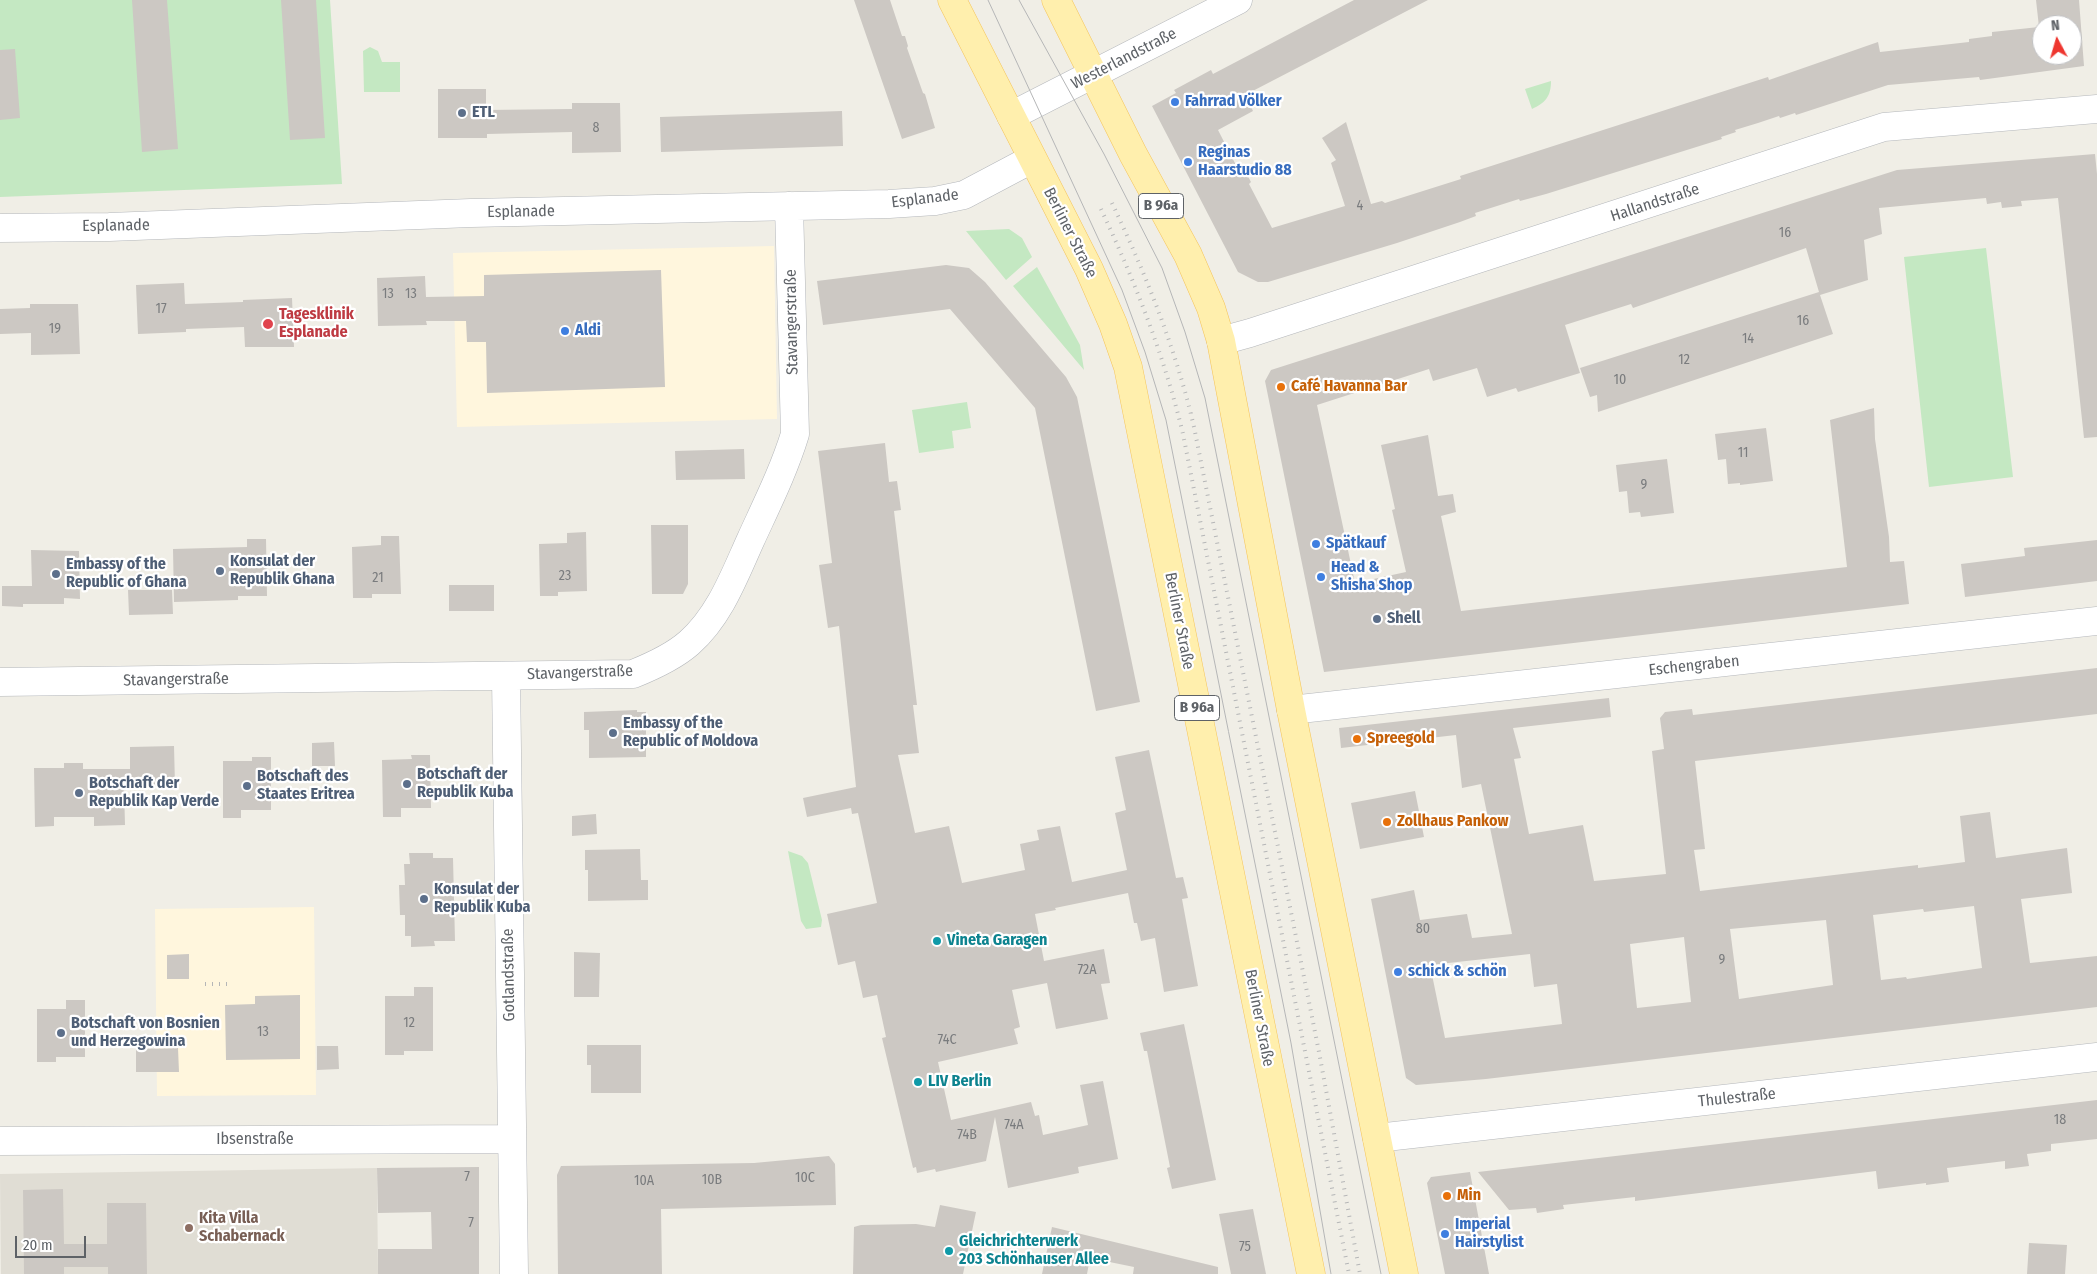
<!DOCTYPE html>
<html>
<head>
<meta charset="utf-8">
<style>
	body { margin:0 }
	#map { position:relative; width:2097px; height:1274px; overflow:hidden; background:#f0eee6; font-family:"Fira Sans Condensed",sans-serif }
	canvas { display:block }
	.north { position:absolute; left:2032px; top:15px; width:50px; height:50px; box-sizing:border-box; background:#fff; border:1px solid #bfc0c2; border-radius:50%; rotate:354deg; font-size:14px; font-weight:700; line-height:20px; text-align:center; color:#5e6267 }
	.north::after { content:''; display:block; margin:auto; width:18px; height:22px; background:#ee362f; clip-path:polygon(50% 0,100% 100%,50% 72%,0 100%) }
	.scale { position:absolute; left:15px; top:1236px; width:71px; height:22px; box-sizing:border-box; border:2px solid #5e6267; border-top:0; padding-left:6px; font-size:15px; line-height:18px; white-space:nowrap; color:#5e6267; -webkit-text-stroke:4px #fff; paint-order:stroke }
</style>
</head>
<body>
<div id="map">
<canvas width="2097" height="1274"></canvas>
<div class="north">N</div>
<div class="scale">20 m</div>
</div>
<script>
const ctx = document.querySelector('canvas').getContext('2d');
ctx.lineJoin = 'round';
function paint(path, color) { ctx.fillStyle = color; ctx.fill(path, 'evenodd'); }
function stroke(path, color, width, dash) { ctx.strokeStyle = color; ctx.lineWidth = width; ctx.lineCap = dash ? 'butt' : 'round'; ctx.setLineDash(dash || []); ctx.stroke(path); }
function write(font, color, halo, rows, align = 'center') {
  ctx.font = font + ' "Fira Sans Condensed",sans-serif'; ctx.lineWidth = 4.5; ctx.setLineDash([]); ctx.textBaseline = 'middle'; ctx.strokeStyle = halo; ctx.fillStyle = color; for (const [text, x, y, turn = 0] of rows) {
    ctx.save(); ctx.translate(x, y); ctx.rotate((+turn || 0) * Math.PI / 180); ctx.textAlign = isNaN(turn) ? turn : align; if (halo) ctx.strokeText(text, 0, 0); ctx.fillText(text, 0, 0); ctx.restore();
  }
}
paint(new Path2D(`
	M 774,246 L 777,419 L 457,427 L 453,253 Z
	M 314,907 L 316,1095 L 157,1096 L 155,909 Z`), '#fff6dd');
paint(new Path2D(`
	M 377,1168 L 378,1274 L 1,1274 L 0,1174 Z`), '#e0ddd4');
paint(new Path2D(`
	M 0,0 L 330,0 L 342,184 L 0,197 Z
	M 370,47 L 378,51 L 382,62 L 400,62 L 400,92 L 364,92 L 363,51 Z
	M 1551,81 C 1551,97 1545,103 1532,109 L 1525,89 Z
	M 1009,229 L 1022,238 L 1032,257 L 1006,280 L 966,231 Z
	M 1986,248 L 2013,477 L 1929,487 L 1904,257 Z
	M 1037,267 L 1080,345 L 1084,370 L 1013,286 Z
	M 967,402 L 971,428 L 952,431 L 954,448 L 919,453 L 912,410 Z
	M 788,851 L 802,856 L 808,863 L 822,920 L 821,927 L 806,929 L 801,921 Z`), '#c4e8c2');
paint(new Path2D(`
	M 132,0 L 167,0 L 178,149 L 142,152 Z
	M 281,0 L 316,0 L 325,138 L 290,140 Z
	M 854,0 L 890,0 L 902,36 L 905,36 L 908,46 L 907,48 L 923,93 L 925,94 L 935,128 L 902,139 Z
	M 1354,0 L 1428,0 L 1245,95 L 1253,111 L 1218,130 L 1239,171 L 1244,169 L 1251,182 L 1249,184 L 1272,228 L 1345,206 L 1331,163 L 1336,160 L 1322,138 L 1346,122 L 1371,204 L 1382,201 L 1385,203 L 1461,179 L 1460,176 L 1768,77 L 1769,80 L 1878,42 L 1880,52 L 1969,42 L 1969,39 L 1992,36 L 1992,32 L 2039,27 L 2036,0 L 2079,0 L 2084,66 L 1980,80 L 1979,77 L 1888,85 L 1796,115 L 1795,113 L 1780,118 L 1779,116 L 1758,123 L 1735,130 L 1736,132 L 1721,137 L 1722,139 L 1546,194 L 1520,201 L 1519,199 L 1475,213 L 1476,216 L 1460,222 L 1397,243 L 1268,282 L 1258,282 L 1238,272 L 1152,106 L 1176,93 L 1174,90 L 1211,70 L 1213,74 ZM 2042,25 L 2072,25 L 2072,55 L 2042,55 Z
	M 15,49 L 20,118 L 0,120 L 0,50 Z
	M 438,89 L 486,89 L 486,110 L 572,109 L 572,103 L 620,103 L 621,152 L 572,153 L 572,132 L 487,134 L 487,138 L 438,138 Z
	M 842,111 L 843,146 L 661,152 L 660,117 Z
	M 2095,154 L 2097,174 L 2097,437 L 2084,438 L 2058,198 L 2021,201 L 2022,206 L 2002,208 L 2001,202 L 1987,204 L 1986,198 L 1879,208 L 1882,234 L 1864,240 L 1868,280 L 1820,295 L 1833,334 L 1598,412 L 1597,395 L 1590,397 L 1580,368 L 1819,292 L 1806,248 L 1633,308 L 1631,304 L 1565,325 L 1580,373 L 1518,392 L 1516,388 L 1487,397 L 1477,368 L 1433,381 L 1429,369 L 1317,405 L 1355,583 L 1406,572 L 1392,510 L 1395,509 L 1381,445 L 1428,435 L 1438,496 L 1453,494 L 1456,512 L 1441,516 L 1461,611 L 1847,567 L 1830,420 L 1874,408 L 1875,439 L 1889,537 L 1890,562 L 1904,561 L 1909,604 L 1324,672 L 1265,381 L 1271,370 L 1897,170 Z
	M 946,265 L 969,268 L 985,282 L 1066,377 L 1077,397 L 1140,702 L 1096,711 L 1035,408 L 950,309 L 823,325 L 817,281 Z
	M 661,270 L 665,387 L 487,393 L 486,342 L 467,342 L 466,321 L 426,321 L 427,325 L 378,326 L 377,278 L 425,276 L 426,297 L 484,296 L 484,275 Z
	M 184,283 L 185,304 L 243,302 L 243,300 L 292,298 L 294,347 L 245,347 L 244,327 L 186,329 L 186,332 L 138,334 L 136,285 Z
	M 30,304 L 78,304 L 80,354 L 31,355 L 31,333 L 0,334 L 0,309 L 30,308 Z
	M 1766,428 L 1773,481 L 1740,485 L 1740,483 L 1728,484 L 1726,459 L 1718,460 L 1715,434 Z
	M 885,443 L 889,482 L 897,481 L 901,510 L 894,511 L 917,705 L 913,705 L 919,753 L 898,755 L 915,833 L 949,826 L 962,883 L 1025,870 L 1020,844 L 1039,840 L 1037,830 L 1060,826 L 1072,882 L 1127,870 L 1115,813 L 1126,810 L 1115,757 L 1149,750 L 1176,878 L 1183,877 L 1188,898 L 1182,899 L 1198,986 L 1164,992 L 1155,938 L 1141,941 L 1137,923 L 1134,923 L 1128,893 L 1055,908 L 1056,910 L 1035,914 L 1044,961 L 1104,949 L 1110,983 L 1101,984 L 1108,1019 L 1056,1029 L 1047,983 L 1012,990 L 1020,1027 L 1014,1029 L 1018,1044 L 938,1062 L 951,1120 L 1031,1102 L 1035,1116 L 1039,1115 L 1043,1135 L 1088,1125 L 1080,1085 L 1103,1081 L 1118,1159 L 1078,1167 L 1079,1173 L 1008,1188 L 995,1117 L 986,1161 L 936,1172 L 935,1169 L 917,1173 L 916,1167 L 913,1168 L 882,1038 L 886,1037 L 877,995 L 863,998 L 855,961 L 838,965 L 827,914 L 877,903 L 858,813 L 852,814 L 851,808 L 807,817 L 803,798 L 856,787 L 839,626 L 828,628 L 819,565 L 832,563 L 818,451 Z
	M 744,449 L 745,479 L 676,480 L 675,451 Z
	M 1667,459 L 1674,513 L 1641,517 L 1640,512 L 1629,513 L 1627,491 L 1619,492 L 1616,465 Z
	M 651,525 L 688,525 L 688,584 L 683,594 L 652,594 Z
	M 586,532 L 587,591 L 558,592 L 558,596 L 540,596 L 539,544 L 567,543 L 567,533 Z
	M 381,536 L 399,536 L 401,594 L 372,594 L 372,598 L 353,598 L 352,547 L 381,545 Z
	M 247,539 L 266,539 L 267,596 L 238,596 L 238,600 L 174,602 L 173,549 L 247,547 Z
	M 2097,540 L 2097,581 L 1965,597 L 1961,564 L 2025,556 L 2024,548 Z
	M 31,550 L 79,551 L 80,599 L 64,598 L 64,604 L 23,604 L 23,607 L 2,606 L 2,586 L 32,586 Z
	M 449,585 L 494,585 L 494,611 L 449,611 Z
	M 128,590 L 172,590 L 173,614 L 129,615 Z
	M 2097,668 L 2097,714 L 1695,761 L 1705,849 L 1694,850 L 1700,891 L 1918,865 L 1918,868 L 1965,862 L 1960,816 L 1990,812 L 1996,858 L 2067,848 L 2072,893 L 2021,899 L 2030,963 L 2097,956 L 2097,1007 L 1486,1079 L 1416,1085 L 1406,1078 L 1371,899 L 1414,890 L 1420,920 L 1467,914 L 1472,938 L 1512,934 L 1481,784 L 1462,788 L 1456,735 L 1341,748 L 1339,728 L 1609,698 L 1611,717 L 1513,728 L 1521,758 L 1514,759 L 1529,834 L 1583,825 L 1594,881 L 1666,874 L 1652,751 L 1664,749 L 1660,718 L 1665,712 L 1692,709 L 1693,715 ZM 1974,906 L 1982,968 L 1907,979 L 1906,977 L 1881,980 L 1873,915 L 1923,909 L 1924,912 ZM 1826,920 L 1833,985 L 1739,999 L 1730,929 ZM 1684,937 L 1691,1002 L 1637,1008 L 1630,944 ZM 1530,954 L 1534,987 L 1557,984 L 1562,1024 L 1445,1038 L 1430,965 Z
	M 637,710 L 637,712 L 646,712 L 646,757 L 589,758 L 589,730 L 584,730 L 584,712 Z
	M 334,742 L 335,766 L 312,766 L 312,743 Z
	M 174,746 L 175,786 L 124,787 L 125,825 L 94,826 L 94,817 L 54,817 L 54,826 L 35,827 L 34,768 L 64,768 L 64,763 L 83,763 L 83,769 L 130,769 L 130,747 Z
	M 411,755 L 430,755 L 431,808 L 401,808 L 401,817 L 383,817 L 382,760 L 412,759 Z
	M 252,757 L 271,757 L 271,810 L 241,810 L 241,818 L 223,818 L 223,761 L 252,761 Z
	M 1415,791 L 1424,837 L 1360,849 L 1351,803 Z
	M 596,814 L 597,834 L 572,836 L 572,816 Z
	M 640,849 L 641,880 L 648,880 L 648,900 L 588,901 L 588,870 L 585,870 L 585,850 Z
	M 409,853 L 433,853 L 433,858 L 453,858 L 455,941 L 434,941 L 435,946 L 411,947 L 411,936 L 405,936 L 405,915 L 400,915 L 399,885 L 405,885 L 404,864 L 410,864 Z
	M 574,952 L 600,953 L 599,997 L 574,997 Z
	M 189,954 L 189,979 L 167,979 L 167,955 Z
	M 414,987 L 433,987 L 433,1051 L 404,1051 L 404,1055 L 385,1055 L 385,996 L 414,996 Z
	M 300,995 L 300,1059 L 226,1060 L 225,1005 L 255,1004 L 255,996 Z
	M 66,1000 L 85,1000 L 85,1057 L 56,1057 L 56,1062 L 37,1062 L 37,1009 L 66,1009 Z
	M 1184,1024 L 1216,1180 L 1172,1189 L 1167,1168 L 1170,1167 L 1147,1051 L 1144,1051 L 1140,1033 Z
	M 587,1045 L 641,1045 L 641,1093 L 591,1093 L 591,1065 L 587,1065 Z
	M 317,1046 L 338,1046 L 339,1069 L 317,1070 Z
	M 178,1048 L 179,1072 L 136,1072 L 136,1049 Z
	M 2097,1100 L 2097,1139 L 2051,1144 L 2051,1151 L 2027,1154 L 2029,1166 L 2005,1169 L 2005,1161 L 1947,1168 L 1949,1182 L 1926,1185 L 1926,1183 L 1878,1189 L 1876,1171 L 1635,1201 L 1635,1197 L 1563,1205 L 1564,1209 L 1537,1213 L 1536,1208 L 1509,1210 L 1478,1172 Z
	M 829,1156 L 835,1164 L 836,1205 L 661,1209 L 662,1274 L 558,1274 L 557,1175 L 561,1166 L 754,1163 Z
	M 479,1167 L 479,1274 L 378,1274 L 378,1249 L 432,1249 L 431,1212 L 378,1213 L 377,1168 Z
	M 1470,1172 L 1489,1274 L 1445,1274 L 1427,1183 L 1431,1177 Z
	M 63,1189 L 64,1244 L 107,1244 L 107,1203 L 146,1203 L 147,1274 L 108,1274 L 108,1267 L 64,1267 L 64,1274 L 24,1274 L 23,1190 Z
	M 940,1205 L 976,1212 L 963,1274 L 853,1274 L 854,1227 L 861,1225 L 916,1224 L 935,1227 Z
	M 1253,1209 L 1266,1274 L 1231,1274 L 1219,1214 Z
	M 1052,1227 L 1218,1267 L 1218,1274 L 1133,1274 L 1134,1267 L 1090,1258 L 1087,1274 L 1042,1274 Z
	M 2029,1243 L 2067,1245 L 2065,1274 L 2027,1274 Z`), '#ccc8c3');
const minor = new Path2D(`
	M 1011,116 L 1238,0
	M 0,228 L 109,227 L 471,213 L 889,204 L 935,201 L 964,195 L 1032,159
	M 1221,341 L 1250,333 L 1884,127 L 2097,109
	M 506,676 L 514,1274
	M 0,682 L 633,674 C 653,666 673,657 689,643 C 720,616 735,574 751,539 C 767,504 784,470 795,434 L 789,206
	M 1291,710 L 2097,621
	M 1377,1138 L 2097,1057
	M 0,1141 L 510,1139`);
const major = new Path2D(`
	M 952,0 L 1089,269 L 1113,324 L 1128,367 L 1311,1274
	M 1056,0 L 1133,154 L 1188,255 L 1211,308 L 1221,341 L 1291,710 L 1404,1274`);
stroke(minor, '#b4b7bb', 29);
stroke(major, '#f5c45a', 29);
stroke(minor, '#fff', 28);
stroke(major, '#ffefad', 28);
stroke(new Path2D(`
	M 988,0 L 1122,290 L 1145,352 L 1166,420 L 1291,1043 L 1331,1274
	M 1019,0 L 1104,154 L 1162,268 L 1185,332 L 1205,398 L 1381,1274`), '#b5b6b7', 1);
stroke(new Path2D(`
	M 1112,203 C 1146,275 1176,349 1194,427 L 1319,1052 L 1360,1274
	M 1101,209 C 1135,282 1164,355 1183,434 L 1349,1274
	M 205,984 L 230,984`), '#b5b6b7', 4, [1, 6]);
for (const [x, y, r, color] of [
	[1175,102,5,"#3f7fe0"],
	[462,113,5,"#5c6f8a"],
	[1188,162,5,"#3f7fe0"],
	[268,324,6,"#e0444e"],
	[565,331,5,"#3f7fe0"],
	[1281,387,5,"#e8710a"],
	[1316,544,5,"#3f7fe0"],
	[220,571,5,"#5c6f8a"],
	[56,574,5,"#5c6f8a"],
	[1321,577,5,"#3f7fe0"],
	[1377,619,5,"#5c6f8a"],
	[613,733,5,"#5c6f8a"],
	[1357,739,5,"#e8710a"],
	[407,784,5,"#5c6f8a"],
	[247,786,5,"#5c6f8a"],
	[79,793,5,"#5c6f8a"],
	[1387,822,5,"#e8710a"],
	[424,899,5,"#5c6f8a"],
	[937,941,5,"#0f9aa8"],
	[1398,972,5,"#3f7fe0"],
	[61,1033,5,"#5c6f8a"],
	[918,1082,5,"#0f9aa8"],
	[1447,1196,5,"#e8710a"],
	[189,1228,5,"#8d6e63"],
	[1445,1234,5,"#3f7fe0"],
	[949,1251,5,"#0f9aa8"]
]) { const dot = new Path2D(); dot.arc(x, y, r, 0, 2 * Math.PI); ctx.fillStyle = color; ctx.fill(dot); stroke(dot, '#fff', 2); }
write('14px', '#7a7c7e', null, [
	["8",596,128],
	["4",1360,206],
	["16",1785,233],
	["13",388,294],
	["13",411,294],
	["17",161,309],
	["16",1803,321],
	["19",55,329],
	["14",1748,339],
	["12",1684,360],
	["10",1620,380],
	["11",1743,453],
	["9",1644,485],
	["23",565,576],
	["21",378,578],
	["80",1423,929],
	["9",1722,960],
	["72A",1087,970],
	["12",409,1023],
	["13",263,1032],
	["74C",947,1040],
	["18",2060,1120],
	["74A",1014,1125],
	["74B",967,1135],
	["7",467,1177],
	["10C",805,1178],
	["10B",712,1180],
	["10A",644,1181],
	["7",471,1223],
	["75",1245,1247]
]);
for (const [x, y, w] of [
	[1161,206,45],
	[1197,708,45]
]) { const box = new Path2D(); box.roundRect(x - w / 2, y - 12.5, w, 25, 4); ctx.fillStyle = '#fff'; ctx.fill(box); stroke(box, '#5e6267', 1); }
write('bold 15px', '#5e6267', null, [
	["B 96a",1161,206],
	["B 96a",1197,708]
]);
write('16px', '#5e6267', '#fff', [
	["Westerlandstraße",1124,59,-27],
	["Esplanade",925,199,-7],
	["Hallandstraße",1655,203,-18],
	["Esplanade",521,212,-1],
	["Esplanade",116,226,-1],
	["Berliner Straße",1070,233,63],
	["Stavangerstraße",792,322,-91],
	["Berliner Straße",1179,621,79],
	["Eschengraben",1694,666,-6],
	["Stavangerstraße",580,673,-2],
	["Stavangerstraße",176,680,-1],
	["Gotlandstraße",509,975,-91],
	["Berliner Straße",1259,1018,79],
	["Thulestraße",1737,1098,-6],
	["Ibsenstraße",255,1140]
]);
write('bold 16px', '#366cbe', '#fff', [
	["Fahrrad Völker",1185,102],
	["Reginas",1198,153],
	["Haarstudio 88",1198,171],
	["Aldi",575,331],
	["Spätkauf",1326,544],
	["Head &",1331,568],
	["Shisha Shop",1331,586],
	["schick & schön",1408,972],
	["Imperial",1455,1225],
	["Hairstylist",1455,1243]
], 'left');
write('bold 16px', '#4e5e75', '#fff', [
	["ETL",472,113],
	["Konsulat der",230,562],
	["Republik Ghana",230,580],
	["Embassy of the",66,565],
	["Republic of Ghana",66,583],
	["Shell",1387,619],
	["Embassy of the",623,724],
	["Republic of Moldova",623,742],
	["Botschaft der",417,775],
	["Republik Kuba",417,793],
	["Botschaft des",257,777],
	["Staates Eritrea",257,795],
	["Botschaft der",89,784],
	["Republik Kap Verde",89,802],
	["Konsulat der",434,890],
	["Republik Kuba",434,908],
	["Botschaft von Bosnien",71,1024],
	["und Herzegowina",71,1042]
], 'left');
write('bold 16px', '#be3a42', '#fff', [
	["Tagesklinik",279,315],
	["Esplanade",279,333]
], 'left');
write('bold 16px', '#c56008', '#fff', [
	["Café Havanna Bar",1291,387],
	["Spreegold",1367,739],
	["Zollhaus Pankow",1397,822],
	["Min",1457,1196]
], 'left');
write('bold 16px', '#0d838f', '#fff', [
	["Vineta Garagen",947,941],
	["LIV Berlin",928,1082],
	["Gleichrichterwerk",959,1242],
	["203 Schönhauser Allee",959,1260]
], 'left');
write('bold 16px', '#785e54', '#fff', [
	["Kita Villa",199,1219],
	["Schabernack",199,1237]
], 'left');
</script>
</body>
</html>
